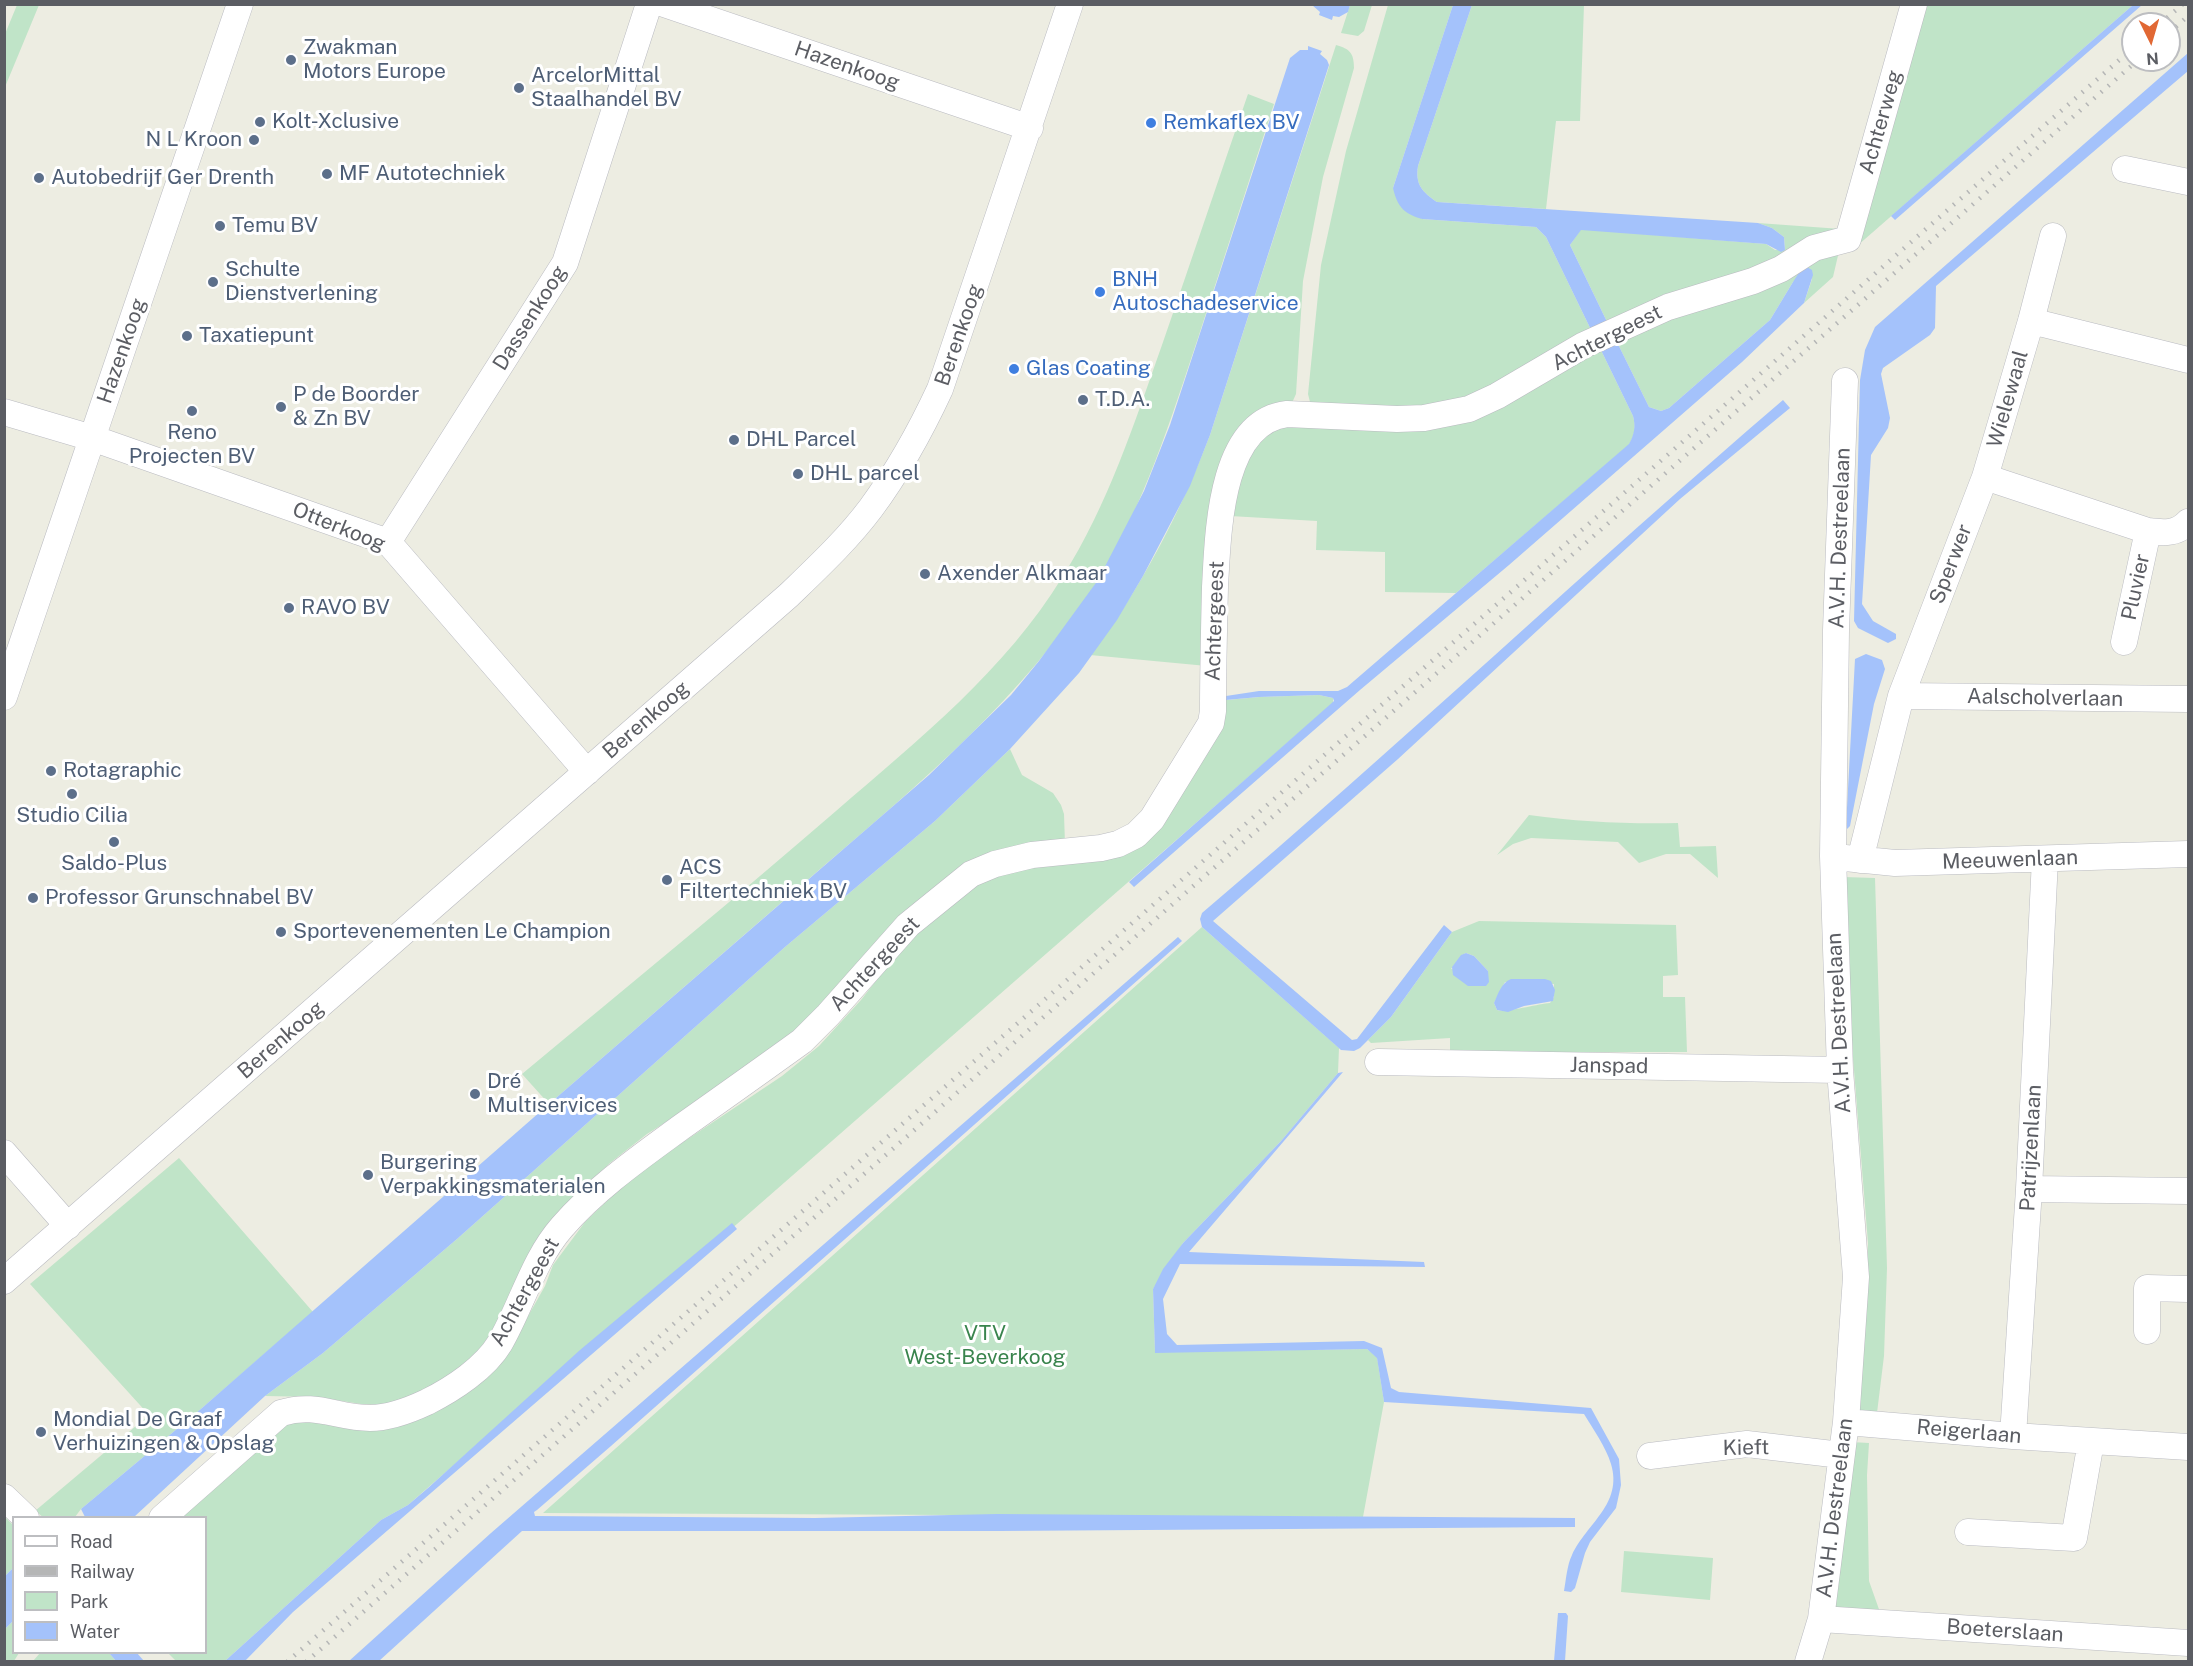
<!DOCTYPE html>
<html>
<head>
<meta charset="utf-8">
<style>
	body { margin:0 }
	#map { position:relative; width:2193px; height:1666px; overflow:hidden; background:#edede2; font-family:"Public Sans",sans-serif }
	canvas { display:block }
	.frame { position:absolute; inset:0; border:6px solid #5b5d63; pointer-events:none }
	.legend { position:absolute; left:12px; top:1516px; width:195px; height:138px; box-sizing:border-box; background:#fff; border:2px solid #bdbec1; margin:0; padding:8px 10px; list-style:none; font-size:18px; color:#5b5d63 }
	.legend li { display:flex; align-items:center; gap:12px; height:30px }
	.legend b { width:30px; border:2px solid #bdbec1 }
	.north { position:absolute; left:2121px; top:12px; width:60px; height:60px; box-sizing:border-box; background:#fff; border:2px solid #bdbec1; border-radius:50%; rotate:175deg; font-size:16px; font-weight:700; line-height:24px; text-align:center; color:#5b5d63 }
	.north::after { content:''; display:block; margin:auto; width:21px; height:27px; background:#e16834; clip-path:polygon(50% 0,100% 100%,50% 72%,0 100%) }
</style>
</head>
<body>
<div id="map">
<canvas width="2193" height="1666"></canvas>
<div class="frame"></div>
<ul class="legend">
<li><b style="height:8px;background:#fff"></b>Road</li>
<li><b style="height:8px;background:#b5b6b6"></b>Railway</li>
<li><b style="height:16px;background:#c0e4c8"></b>Park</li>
<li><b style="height:16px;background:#a4c2fb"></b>Water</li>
</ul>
<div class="north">N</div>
</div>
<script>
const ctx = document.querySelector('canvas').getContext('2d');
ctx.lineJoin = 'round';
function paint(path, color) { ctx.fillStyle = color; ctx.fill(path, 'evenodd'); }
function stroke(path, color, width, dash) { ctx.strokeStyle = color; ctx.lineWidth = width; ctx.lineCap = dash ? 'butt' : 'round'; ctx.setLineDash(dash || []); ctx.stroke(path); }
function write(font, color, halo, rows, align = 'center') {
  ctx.font = font + ' "Public Sans",sans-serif'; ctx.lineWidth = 6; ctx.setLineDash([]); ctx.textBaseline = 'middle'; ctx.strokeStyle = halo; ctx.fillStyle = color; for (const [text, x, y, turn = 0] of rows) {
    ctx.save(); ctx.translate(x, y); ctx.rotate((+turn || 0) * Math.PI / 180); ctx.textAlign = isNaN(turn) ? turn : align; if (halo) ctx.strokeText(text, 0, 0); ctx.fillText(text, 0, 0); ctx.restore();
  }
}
paint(new Path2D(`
	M 17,5 L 39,5 L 5,87 L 5,34 Z
	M 1350,5 L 1372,5 L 1364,31 L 1358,36 L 1341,33 Z
	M 1388,5 L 1453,5 L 1393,188 L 1422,219 L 1536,227 L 1546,237 L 1594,336 L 1451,408 L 1311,406 L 1308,394 L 1321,265 L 1346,151 Z
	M 1472,5 L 1584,5 L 1580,121 L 1556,121 L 1546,209 L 1437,202 C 1422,192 1415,184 1418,166 Z
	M 1926,5 L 2133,5 L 1857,246 Z
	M 1336,45 C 1350,49 1354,53 1354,68 L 1323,177 L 1303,281 L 1296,394 L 1291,405 L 1243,434 L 1207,666 L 1090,655 C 1141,589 1180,513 1210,435 Z
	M 1248,94 L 1274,104 C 1249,181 1224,258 1199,335 C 1171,419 1144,506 1097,582 C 1023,697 922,782 819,870 C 729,948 639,1026 549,1104 L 522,1074 C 627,987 733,900 836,811 C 919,739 1005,671 1063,576 C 1108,505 1134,424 1162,345 C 1191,261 1219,178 1248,94 Z
	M 1758,223 L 1841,229 L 1792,254 L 1610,328 L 1570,245 L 1581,229 L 1766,244 L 1775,250 L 1785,250 L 1784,237 L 1772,228 Z
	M 1840,247 L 1833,277 L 1804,303 L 1812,279 L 1812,270 L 1793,282 L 1770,320 L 1669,408 L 1661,411 L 1649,407 L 1614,336 Z
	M 1598,344 L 1633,416 C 1636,427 1635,434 1629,445 L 1456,593 L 1385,592 L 1385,552 L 1316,550 L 1317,521 L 1230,516 L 1238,467 L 1269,425 L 1427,423 Z
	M 1319,695 L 1333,698 L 1333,703 L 737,1224 L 579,1356 L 408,1505 L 381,1520 L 225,1661 L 176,1661 L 168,1653 L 206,1652 L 206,1518 L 168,1517 L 285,1419 L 353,1423 L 509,1350 L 545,1286 L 553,1265 L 585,1222 L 612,1196 L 646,1167 L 782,1076 L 819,1046 L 861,1000 L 903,946 L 966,892 L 994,874 L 1124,848 L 1226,698 L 1227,700 L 1259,697 Z
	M 1010,749 L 1022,775 L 1053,793 L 1061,805 L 1064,814 L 1065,844 L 1026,846 L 818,1011 L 772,1055 L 647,1134 L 610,1163 L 579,1192 L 489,1336 L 475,1356 L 457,1372 L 401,1402 L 383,1405 L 361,1404 L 317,1397 L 265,1396 L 323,1353 L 457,1239 L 785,947 L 935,821 Z
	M 1529,815 C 1579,822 1627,824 1678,823 L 1680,847 L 1716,846 L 1718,878 L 1690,854 L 1666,854 L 1639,863 L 1618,842 L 1531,838 L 1513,844 L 1497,855 Z
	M 1843,877 L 1875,878 L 1887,1268 L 1884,1356 L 1877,1413 L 1858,1412 L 1865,1331 L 1868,1243 L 1853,1058 Z
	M 1479,921 L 1676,925 L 1678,975 L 1663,976 L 1663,997 L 1685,997 L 1687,1052 L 1450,1052 L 1450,1038 L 1371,1043 L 1368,1040 L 1391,1017 L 1452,932 ZM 1466,953 L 1474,956 L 1488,971 L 1451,969 L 1462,955 ZM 1505,982 L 1554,984 L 1554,997 L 1550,1003 C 1537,1004 1505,1013 1497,1010 L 1494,1003 Z
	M 1202,927 L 1339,1048 L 1338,1073 L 1281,1141 L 1183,1243 L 1153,1289 L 1155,1352 L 1367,1349 L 1377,1357 L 1384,1402 L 1363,1517 L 543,1513 Z
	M 179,1158 L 313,1312 L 202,1408 L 81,1509 L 75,1517 L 43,1517 L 35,1511 L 149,1415 L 30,1284 Z
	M 1851,1442 L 1869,1443 L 1867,1475 L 1869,1581 L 1881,1615 L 1833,1612 Z
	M 4,1516 L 14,1526 L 13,1568 L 5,1576 Z
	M 1624,1551 L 1713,1558 L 1710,1600 L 1621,1592 Z
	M 13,1621 L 14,1652 L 19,1653 L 14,1661 L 5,1661 L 5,1629 Z
	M 40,1653 L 109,1653 L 116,1661 L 33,1661 Z`), '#c0e4c8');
paint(new Path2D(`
	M 1312,5 L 1350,5 L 1348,12 L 1339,17 L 1333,16 L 1332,20 L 1319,15 L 1320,12 Z
	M 1453,5 L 1472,5 L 1418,166 C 1415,184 1422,192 1437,202 L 1758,223 L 1772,228 L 1784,237 L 1785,250 L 1781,252 L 1766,244 L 1581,230 L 1570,245 L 1610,328 L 1594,336 L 1546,237 L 1536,227 L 1422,219 C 1404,214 1397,206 1393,188 Z
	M 2133,5 L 2142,5 L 1895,220 L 1891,216 Z
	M 1308,46 L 1322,51 L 1320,54 L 1327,60 L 1329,65 L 1210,435 L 1190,486 L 1143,576 L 1117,620 L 1079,673 L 1010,749 L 935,821 L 785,947 L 457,1239 L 323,1353 L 265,1396 L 134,1517 L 85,1517 L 81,1509 L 202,1408 L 549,1104 L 929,775 L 1011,695 L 1039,661 L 1098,580 L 1144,491 L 1170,425 L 1290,58 L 1300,50 L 1308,50 Z
	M 2188,53 L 2188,71 L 1936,286 L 1935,328 L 1930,335 L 1883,368 L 1881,374 L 1890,418 L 1888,428 L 1871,455 L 1862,604 L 1873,621 L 1896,634 L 1896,639 L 1888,643 L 1858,628 L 1854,621 L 1860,380 L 1865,350 L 1875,327 Z
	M 1807,267 L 1812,270 L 1813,275 L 1804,303 L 1742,362 L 1509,565 L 1360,690 L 1134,887 L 1129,882 L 1334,701 L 1333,698 L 1319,695 L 1259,697 L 1226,700 L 1226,696 L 1259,691 L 1338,691 L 1347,687 L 1629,444 C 1634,435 1636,427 1633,416 L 1598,344 L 1614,336 L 1649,407 L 1661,411 L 1669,408 L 1770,320 L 1793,282 L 1802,268 Z
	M 1783,400 L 1790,408 L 1680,499 L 1398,759 L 1213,921 L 1352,1040 L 1357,1039 L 1444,925 L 1452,932 L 1391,1017 L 1360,1048 L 1354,1051 L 1341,1050 L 1202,927 L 1200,919 L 1202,913 C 1399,746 1587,568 1783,400 Z
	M 1866,654 L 1882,660 L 1885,669 L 1874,704 L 1850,826 L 1847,829 L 1846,826 L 1855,659 Z
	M 1178,937 L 1182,941 L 611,1446 L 537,1510 L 534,1512 L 535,1516 L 815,1518 L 997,1514 L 1575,1518 L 1575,1527 L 999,1531 L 522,1531 L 379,1661 L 349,1661 L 491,1533 Z
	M 1466,953 L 1474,956 L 1488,971 L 1489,982 L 1486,986 L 1468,986 L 1453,975 L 1452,967 L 1461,955 Z
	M 1511,979 L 1545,979 L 1551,981 L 1555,990 L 1553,1001 L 1524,1006 L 1508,1012 L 1497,1010 L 1494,1003 C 1498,994 1501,983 1511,979 Z
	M 1343,1072 L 1189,1252 L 1424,1262 L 1425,1267 L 1180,1264 L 1163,1299 L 1167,1334 L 1177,1345 L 1364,1341 L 1382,1348 L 1391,1388 L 1399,1392 L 1591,1408 L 1619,1459 L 1621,1485 L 1616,1508 L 1590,1542 L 1585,1553 L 1575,1588 L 1571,1592 L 1564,1591 C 1566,1580 1567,1565 1572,1555 C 1587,1523 1623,1504 1611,1464 C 1606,1447 1593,1429 1584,1414 L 1384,1402 L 1377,1358 L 1367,1349 L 1155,1353 L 1153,1289 L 1163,1269 L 1183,1243 L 1281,1141 L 1338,1073 Z
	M 732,1223 L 737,1229 L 293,1612 L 245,1661 L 225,1661 L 381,1520 L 408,1505 L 428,1488 L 580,1350 Z
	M 13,1568 L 13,1621 L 5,1629 L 5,1576 Z
	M 1558,1613 L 1566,1613 L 1568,1616 L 1565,1661 L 1554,1661 Z
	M 109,1653 L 137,1653 L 144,1661 L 116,1661 Z`), '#a4c2fb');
const minor = new Path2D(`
	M 664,4 L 1030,128
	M 2125,169 L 2188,182
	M 2031,321 L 2188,360
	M 4,412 L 92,438 L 388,542 L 587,772
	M 1985,477 L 2031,321 L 2053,236
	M 388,542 L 565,263 L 649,4
	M 2124,642 L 2148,531
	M 1901,696 L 2188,699
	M 4,697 L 240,4
	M 1845,858 L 1895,863 L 2188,854
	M 1860,860 L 1901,696 L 1985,477 L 2148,531 C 2164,533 2177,534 2188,522
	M 1378,1062 L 1840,1070
	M 4,1153 L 68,1226
	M 2029,1189 L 2188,1191
	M 4,1281 L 789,595 C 818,567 847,540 871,508 C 899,470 921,430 940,389 L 1070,4
	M 2147,1331 L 2147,1288 L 2188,1289
	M 1846,1422 L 2013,1436 L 2188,1447
	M 2013,1436 L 2029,1189 L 2045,859
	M 1650,1456 L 1747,1444 L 1841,1455
	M 4,1497 L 26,1518
	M 162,1518 L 281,1413 C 316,1402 337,1418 370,1418 C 390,1418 410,1410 427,1402 C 453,1389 485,1368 500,1343 C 522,1305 533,1260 562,1227 C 596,1188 639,1158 680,1128 C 721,1099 762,1070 802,1041 L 828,1015 L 908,925 L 971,874 L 995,864 L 1032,855 L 1101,848 L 1118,844 L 1136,835 L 1152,819 L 1211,723 L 1213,711 C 1213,670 1214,628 1215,587 C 1218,536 1219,422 1287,414 L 1397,419 L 1424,418 L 1469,409 L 1497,396 L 1584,345 L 1668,307 L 1753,281 L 1781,269 L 1814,248 L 1848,239 L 1914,4
	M 1968,1532 L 2074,1538 L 2091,1442
	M 1821,1619 L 2188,1643
	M 1808,1662 L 1821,1619 L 1846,1422 L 1856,1277 L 1840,1070 L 1833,856 L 1836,630 L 1845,381`);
stroke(minor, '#babbc1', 27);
stroke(minor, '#fff', 26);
stroke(new Path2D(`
	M 2160,24 L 2183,4
	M 2169,33 L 2188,16
	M 287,1662 L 2133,48
	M 306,1662 L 2138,60`), '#b5b6b6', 4.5, [1.5, 8]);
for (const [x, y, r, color] of [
	[291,60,6,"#5c6f8a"],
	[519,88,6,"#5c6f8a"],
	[260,122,6,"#5c6f8a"],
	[1151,123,6,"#3f7fe0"],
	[254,140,6,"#5c6f8a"],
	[327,174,6,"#5c6f8a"],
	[39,178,6,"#5c6f8a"],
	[220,226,6,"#5c6f8a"],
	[213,282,6,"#5c6f8a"],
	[1100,292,6,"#3f7fe0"],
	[187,336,6,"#5c6f8a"],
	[1014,369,6,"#3f7fe0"],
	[1083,400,6,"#5c6f8a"],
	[281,407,6,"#5c6f8a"],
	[192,411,6,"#5c6f8a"],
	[734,440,6,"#5c6f8a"],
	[798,474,6,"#5c6f8a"],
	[925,574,6,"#5c6f8a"],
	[289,608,6,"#5c6f8a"],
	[51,771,6,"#5c6f8a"],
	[72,794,6,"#5c6f8a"],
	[114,842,6,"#5c6f8a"],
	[667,880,6,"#5c6f8a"],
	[33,898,6,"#5c6f8a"],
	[281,932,6,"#5c6f8a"],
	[475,1094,6,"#5c6f8a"],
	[368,1175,6,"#5c6f8a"],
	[41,1432,6,"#5c6f8a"]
]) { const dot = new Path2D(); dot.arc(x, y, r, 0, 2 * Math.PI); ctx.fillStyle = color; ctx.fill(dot); stroke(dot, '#fff', 2); }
write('21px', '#4e5e75', '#fff', [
	["Zwakman",303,48],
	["Motors Europe",303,72],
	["ArcelorMittal",531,76],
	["Staalhandel BV",531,100],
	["Kolt-Xclusive",272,122],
	["N L Kroon",242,140,"right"],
	["MF Autotechniek",339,174],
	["Autobedrijf Ger Drenth",51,178],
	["Temu BV",232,226],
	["Schulte",225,270],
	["Dienstverlening",225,294],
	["Taxatiepunt",199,336],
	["P de Boorder",293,395],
	["& Zn BV",293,419],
	["T.D.A.",1095,400],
	["Reno",192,433,"center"],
	["Projecten BV",192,457,"center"],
	["DHL Parcel",746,440],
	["DHL parcel",810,474],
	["Axender Alkmaar",937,574],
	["RAVO BV",301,608],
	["Rotagraphic",63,771],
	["Studio Cilia",72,816,"center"],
	["Saldo-Plus",114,864,"center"],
	["ACS",679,868],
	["Filtertechniek BV",679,892],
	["Professor Grunschnabel BV",45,898],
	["Sportevenementen Le Champion",293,932],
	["Dré",487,1082],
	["Multiservices",487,1106],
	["Burgering",380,1163],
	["Verpakkingsmaterialen",380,1187],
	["Mondial De Graaf",53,1420],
	["Verhuizingen & Opslag",53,1444]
], 'left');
write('21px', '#5b5d63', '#fff', [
	["Hazenkoog",847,66,19],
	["Achterweg",1881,122,-74],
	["Dassenkoog",530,318,-58],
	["Berenkoog",959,335,-71],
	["Achtergeest",1607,338,-27],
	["Hazenkoog",122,351,-71],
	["Wielewaal",2008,399,-74],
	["Otterkoog",339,527,22],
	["A.V.H. Destreelaan",1840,538,-88],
	["Sperwer",1951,564,-69],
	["Pluvier",2136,587,-78],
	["Achtergeest",1215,621,-88],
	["Aalscholverlaan",2045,698,1],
	["Berenkoog",646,720,-41],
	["Meeuwenlaan",2010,860,-2],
	["Achtergeest",875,964,-47],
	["A.V.H. Destreelaan",1839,1023,-93],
	["Berenkoog",281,1040,-41],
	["Janspad",1609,1066,1],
	["Patrijzenlaan",2031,1148,-87],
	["Achtergeest",525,1292,-61],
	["Reigerlaan",1969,1432,5],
	["Kieft",1746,1448,-1],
	["A.V.H. Destreelaan",1835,1508,-83],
	["Boeterslaan",2005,1631,4]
]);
write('21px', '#366cbe', '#fff', [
	["Remkaflex BV",1163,123],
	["BNH",1112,280],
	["Autoschadeservice",1112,304],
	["Glas Coating",1026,369]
], 'left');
write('21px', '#39844d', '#fff', [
	["VTV",985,1334],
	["West-Beverkoog",985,1358]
]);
</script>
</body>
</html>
